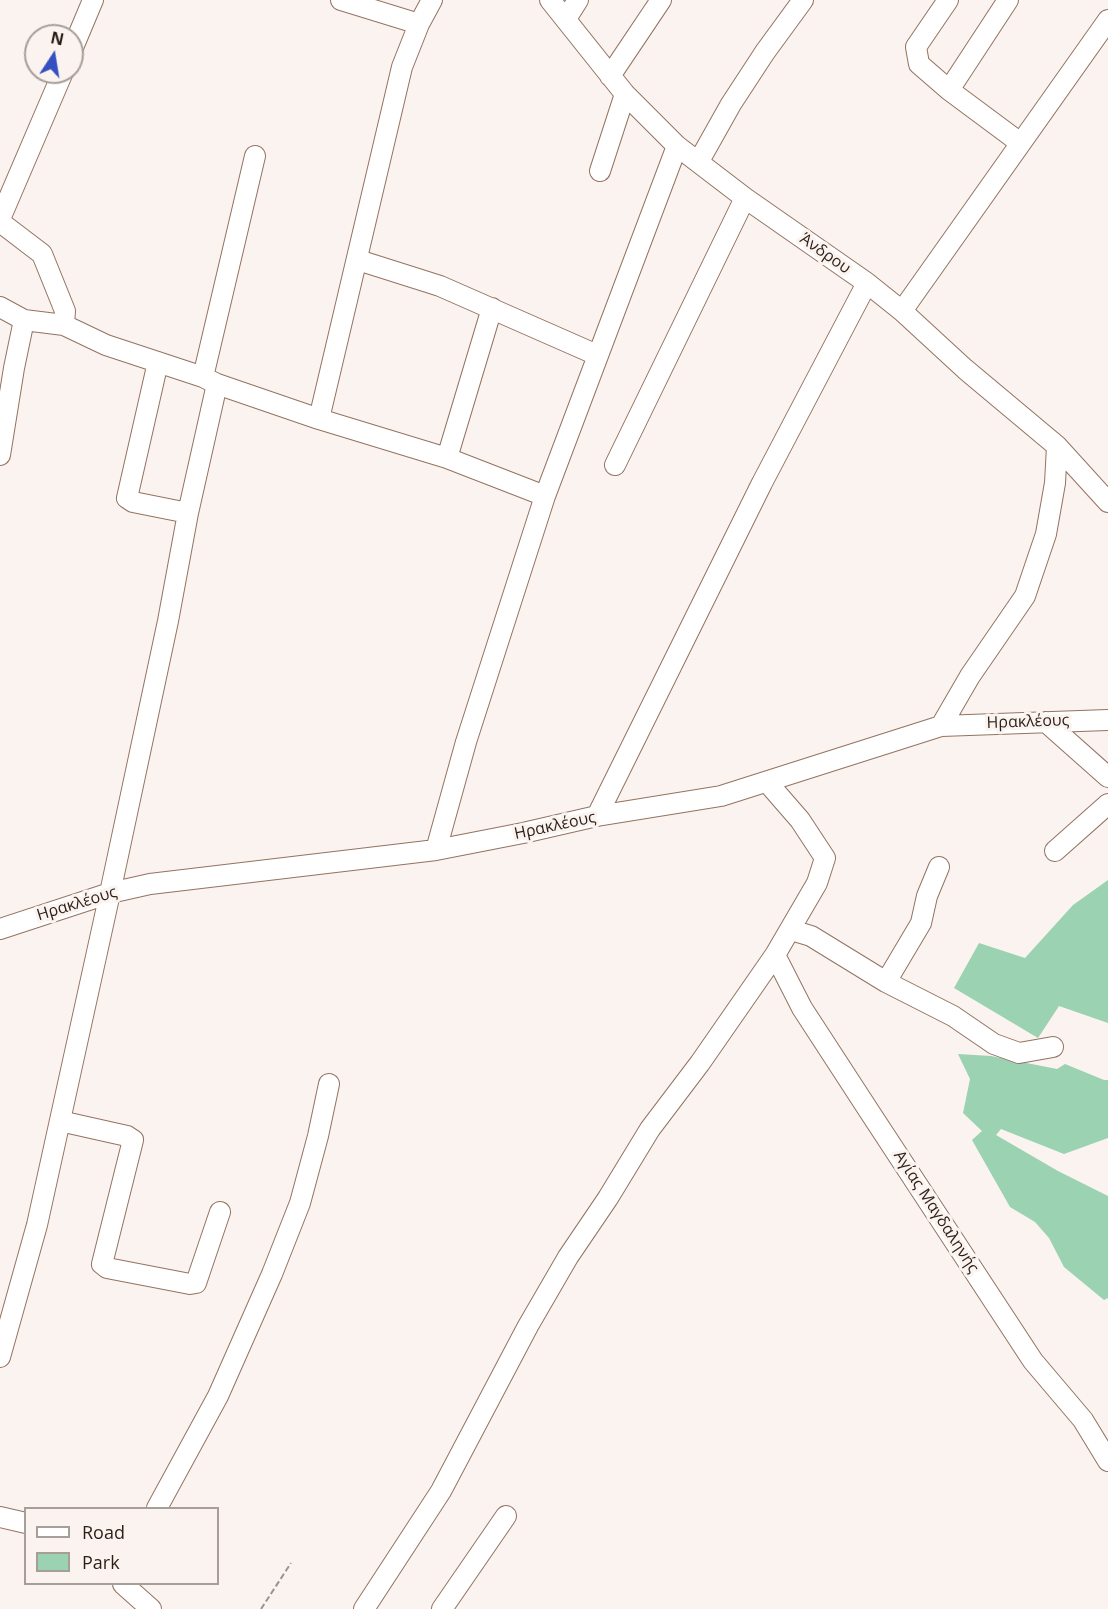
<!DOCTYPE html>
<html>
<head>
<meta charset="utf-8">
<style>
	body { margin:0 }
	#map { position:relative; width:1108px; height:1609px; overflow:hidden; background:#faf3ef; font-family:"Open Sans",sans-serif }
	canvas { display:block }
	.legend { position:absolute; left:24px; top:1507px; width:195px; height:78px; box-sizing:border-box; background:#faf3ef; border:2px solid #a79e98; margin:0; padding:8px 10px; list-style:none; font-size:18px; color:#2b1e16 }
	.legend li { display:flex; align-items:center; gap:12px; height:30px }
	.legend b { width:30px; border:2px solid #a79e98 }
	.north { position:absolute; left:24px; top:24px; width:60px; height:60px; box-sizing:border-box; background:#faf3ef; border:2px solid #a79e98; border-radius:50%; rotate:12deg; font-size:16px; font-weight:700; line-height:24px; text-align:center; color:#2b1e16 }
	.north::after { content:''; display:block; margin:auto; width:21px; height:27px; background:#3550c1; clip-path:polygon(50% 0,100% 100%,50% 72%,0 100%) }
</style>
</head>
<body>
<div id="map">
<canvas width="1108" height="1609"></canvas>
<ul class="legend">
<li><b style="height:8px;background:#fff"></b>Road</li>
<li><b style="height:16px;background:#9bd2b1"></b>Park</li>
</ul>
<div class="north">N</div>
</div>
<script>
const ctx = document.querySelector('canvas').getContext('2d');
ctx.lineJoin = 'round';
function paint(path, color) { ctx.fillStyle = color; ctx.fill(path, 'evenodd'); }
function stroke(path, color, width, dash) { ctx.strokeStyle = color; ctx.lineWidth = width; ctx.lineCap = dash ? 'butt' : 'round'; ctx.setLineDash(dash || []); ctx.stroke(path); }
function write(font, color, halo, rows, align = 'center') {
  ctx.font = font + ' "Open Sans",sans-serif'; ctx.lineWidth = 6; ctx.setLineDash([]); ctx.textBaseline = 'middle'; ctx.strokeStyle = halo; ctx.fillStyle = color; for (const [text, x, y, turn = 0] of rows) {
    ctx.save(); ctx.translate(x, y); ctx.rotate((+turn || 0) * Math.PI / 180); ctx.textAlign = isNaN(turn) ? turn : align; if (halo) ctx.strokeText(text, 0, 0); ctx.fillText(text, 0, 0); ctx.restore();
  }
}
paint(new Path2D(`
	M 1108,880 L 1108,1023 L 1059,1006 L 1038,1038 L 954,988 L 979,943 L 1025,958 L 1073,905 Z
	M 958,1054 L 991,1056 L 1057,1069 L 1065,1064 L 1104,1080 L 1108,1080 L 1108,1138 L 1064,1154 L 1001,1129 L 996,1135 L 1058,1171 L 1108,1196 L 1108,1298 L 1104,1300 L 1064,1267 L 1049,1238 L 1035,1222 L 1010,1207 L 972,1140 L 982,1131 L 963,1113 L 970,1079 Z`), '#9bd2b1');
const minor = new Path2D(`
	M 341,0 L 419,24
	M 550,0 L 625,94 L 677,146 L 745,198 L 867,283 L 902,311 L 965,369 L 1057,446 L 1108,502
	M 948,0 L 916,47 L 919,64 L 949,90 L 1019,142
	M 566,19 L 578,0
	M 72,50 L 93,0
	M 610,76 L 661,0
	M 949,90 L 1008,0
	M 699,161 L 731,104 L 765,52 L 803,0
	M 600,171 L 625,94
	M 0,219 L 63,72
	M 0,222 L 42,254 L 65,311 L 64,325
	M 358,260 L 440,286 L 597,355
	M 0,307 L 24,320
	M 902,311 L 1108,20
	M 158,362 L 127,498 L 133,502 L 188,513
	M 203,377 L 255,156
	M 319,419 L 402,67 L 419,24 L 432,0
	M 0,455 L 14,368 L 24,320 L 64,325 L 106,345 L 203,377 L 217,384 L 319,419 L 447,458 L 545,496
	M 447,458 L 492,308
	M 615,465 L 745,198
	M 1046,722 L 1108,777
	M 941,726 L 970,676 L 1025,596 L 1046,534 L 1055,483 L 1057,446
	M 597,816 L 762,483 L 867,283
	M 436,850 L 466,742 L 545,496 L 677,146
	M 1055,851 L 1108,804
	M 0,929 L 110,893 L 150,884 L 436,850 L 523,833 L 597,816 L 721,796 L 941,726 L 1108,720
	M 791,930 L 811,936 L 886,982 L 953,1016 L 994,1044 L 1019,1053 L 1053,1047
	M 775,955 L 802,1008 L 869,1111 L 1033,1361 L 1083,1420 L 1108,1461
	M 886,982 L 921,923 L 927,896 L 939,867
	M 60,1121 L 127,1136 L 133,1140 L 102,1264 L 107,1268 L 190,1284 L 196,1283 L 220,1212
	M 0,1357 L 37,1225 L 110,893 L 168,621 L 188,513 L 217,384
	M 157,1508 L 218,1396 L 272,1274 L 300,1203 L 318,1136 L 329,1084
	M 0,1517 L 26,1523
	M 123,1584 L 151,1609
	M 364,1609 L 441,1491 L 528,1326 L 568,1257 L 608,1198 L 650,1129 L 700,1063 L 775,955 L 817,883 L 825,858 L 800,820 L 767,782
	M 442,1609 L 506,1516`);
stroke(minor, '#947361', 22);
stroke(new Path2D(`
	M 261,1609 L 291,1563`), '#9d938d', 2, [6, 3]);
stroke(minor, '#fff', 20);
write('16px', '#2b1e16', '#faf3ef', [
	["Άνδρου",825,254,35],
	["Ηρακλέους",1028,722,-2],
	["Ηρακλέους",555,826,-12],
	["Ηρακλέους",77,904,-17],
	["Αγίας Μαγδαληνής",936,1212,57]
]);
</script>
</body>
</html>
